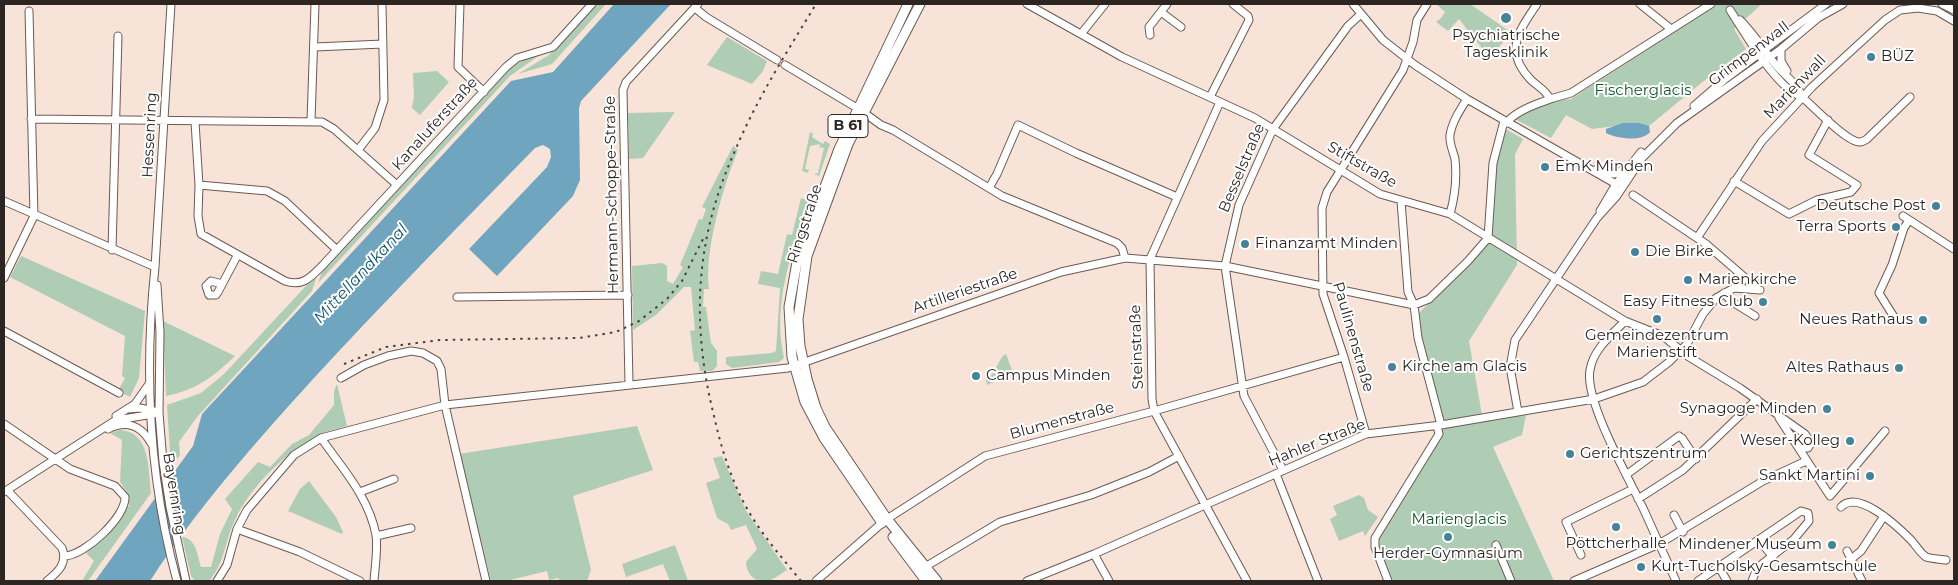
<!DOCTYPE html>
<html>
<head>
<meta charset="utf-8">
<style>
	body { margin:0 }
	#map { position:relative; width:1958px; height:585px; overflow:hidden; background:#f8e3d9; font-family:Montserrat,sans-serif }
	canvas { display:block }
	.frame { position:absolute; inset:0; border:5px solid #2d2522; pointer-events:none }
</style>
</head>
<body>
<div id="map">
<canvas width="1958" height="585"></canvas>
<div class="frame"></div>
</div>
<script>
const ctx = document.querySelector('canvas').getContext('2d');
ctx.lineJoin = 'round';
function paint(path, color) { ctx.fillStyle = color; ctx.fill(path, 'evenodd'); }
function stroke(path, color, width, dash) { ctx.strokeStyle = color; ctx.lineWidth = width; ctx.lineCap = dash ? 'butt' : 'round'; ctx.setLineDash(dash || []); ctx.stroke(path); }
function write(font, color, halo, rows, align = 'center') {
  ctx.font = font + ' Montserrat,sans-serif'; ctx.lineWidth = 4; ctx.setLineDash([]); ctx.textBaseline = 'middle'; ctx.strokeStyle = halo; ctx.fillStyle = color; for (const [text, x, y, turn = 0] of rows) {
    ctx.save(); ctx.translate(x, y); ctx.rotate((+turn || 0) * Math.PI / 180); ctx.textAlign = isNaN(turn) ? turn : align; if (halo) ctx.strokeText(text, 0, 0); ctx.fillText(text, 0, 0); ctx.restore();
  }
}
paint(new Path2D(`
	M 596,4 L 606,4 L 552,64 L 518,74 L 549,55 Z
	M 1436,4 L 1470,4 L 1512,33 L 1489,57 L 1459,19 L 1448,31 L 1436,22 L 1441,18 L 1445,12 Z
	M 1718,4 L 1762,4 L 1734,29 L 1746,49 L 1700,84 L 1649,126 L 1631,124 L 1592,129 L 1566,115 L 1551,138 L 1513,118 L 1553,101 L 1571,99 Z
	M 727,37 L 767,61 L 763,71 L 752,84 L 707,65 Z
	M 544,52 L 510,76 L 318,283 L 323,269 L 509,69 L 523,60 Z
	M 437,71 L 449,82 L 420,115 L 412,108 L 414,96 L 413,73 Z
	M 675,112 L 643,158 L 629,159 L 628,113 Z
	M 1504,128 L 1523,139 L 1515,154 L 1517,265 L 1469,341 L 1483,421 L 1526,415 L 1522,435 L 1493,447 L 1554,581 L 1383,581 L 1373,537 L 1442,435 L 1442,429 L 1415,317 L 1485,247 L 1494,165 Z
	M 810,132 L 813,134 L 812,137 L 823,144 L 825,141 L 830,144 L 819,176 L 814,174 L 818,173 L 824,148 L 819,147 L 820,144 L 810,146 L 805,169 L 809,170 L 808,173 L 802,171 Z
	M 733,146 L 738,150 C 723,187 704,251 709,289 L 704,289 L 703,307 L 706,307 L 711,343 L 717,351 L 717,366 L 712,371 L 700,371 L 698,362 L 694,362 L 690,331 L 695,330 L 691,287 L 684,287 L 656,315 L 633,330 L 632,266 L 662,263 L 667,266 L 667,281 L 673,284 L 683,267 L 680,265 L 699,219 L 702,220 L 706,209 L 702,207 Z
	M 801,198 L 810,201 C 791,252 772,304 784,358 L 779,362 L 732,368 L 726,364 L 726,357 L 772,353 L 776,351 L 780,288 L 758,284 L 761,271 L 778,274 L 787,234 L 792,235 Z
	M 21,256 L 145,311 L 139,378 L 130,397 L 118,391 L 125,378 L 122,376 L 125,336 L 10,277 Z
	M 318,273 L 312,291 L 197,417 L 179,442 L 180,455 L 171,467 L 167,405 L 201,393 L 224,374 Z
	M 163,321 L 235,356 C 212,378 196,390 166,396 Z
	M 1006,354 L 1013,373 L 987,385 L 986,380 C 997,373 998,358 1006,354 Z
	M 337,384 L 347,426 C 337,429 326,431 318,435 C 287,451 249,488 235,520 C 225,540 225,562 210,580 L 195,581 L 191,576 L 182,537 C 197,539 197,555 201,567 L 211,567 L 220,534 L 232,509 L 225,499 L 258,462 L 270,467 L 292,444 L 309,435 L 334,405 L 334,391 Z
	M 637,426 L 653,470 L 573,496 L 591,570 L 587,581 L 559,581 L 559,578 L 549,580 L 547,571 L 506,581 L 491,581 L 459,454 Z
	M 120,430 C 151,432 148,470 151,493 L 88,581 L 82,581 L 94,561 L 86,553 L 115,525 L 129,506 L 128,494 L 120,482 L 122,440 L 110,433 Z
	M 722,456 L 746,511 L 787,570 C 782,573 774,579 768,581 C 756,584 746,574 746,562 L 757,549 L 746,525 L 731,530 L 728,524 L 717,518 L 706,483 L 720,478 L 713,458 Z
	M 309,481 L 336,517 L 343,532 L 342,534 L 288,511 L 300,489 Z
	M 1359,495 L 1364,498 L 1368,510 L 1378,517 L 1365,536 L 1363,531 L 1339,541 L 1330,519 L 1337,515 L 1333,506 Z
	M 675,545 L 688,581 L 670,581 L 663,564 L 626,577 L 622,564 Z`), '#aecdb4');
paint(new Path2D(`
	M 614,4 L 671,4 L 581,101 L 579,108 L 580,180 L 573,196 L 497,276 L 469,249 L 547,167 L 551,157 L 550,149 L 543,145 L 535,148 C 461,224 386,300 314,378 C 255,443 198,507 150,581 L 95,581 L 193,446 L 202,414 L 511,81 L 553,72 Z
	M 1623,123 L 1639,123 L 1649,126 L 1650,132 C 1642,142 1618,139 1606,133 L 1606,129 Z`), '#70a5bf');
const minor = new Path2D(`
	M 171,4 L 155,267 C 144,372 149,479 177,581
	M 460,4 L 458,67 L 484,92
	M 1027,4 L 1122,57 L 1255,118 L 1380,194 L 1450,214 L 1625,321 L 1663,336 L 1689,357 L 1740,388 L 1805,434 L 1811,443 L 1808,448 L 1799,448
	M 1353,4 L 1383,40 L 1415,65 L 1467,99 L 1616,184
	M 1537,4 C 1519,31 1503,51 1531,80 C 1537,86 1546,90 1550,99
	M 1640,4 L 1671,29
	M 1942,4 L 1954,10
	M 695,8 L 706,17 L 777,60
	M 1730,10 C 1745,33 1776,88 1802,97 C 1813,106 1847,143 1860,142 C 1863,142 1865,140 1867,139 L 1910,97
	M 1161,12 L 1181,27
	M 1740,20 C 1754,34 1763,49 1775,64 C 1783,75 1798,83 1802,97
	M 1081,34 L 1105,4
	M 1150,35 L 1149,27 L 1167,4
	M 315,47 L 383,44
	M 1781,49 L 1781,61 L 1787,71
	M 785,65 L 857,108
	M 1210,97 L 1249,20 L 1248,16 L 1233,4
	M 1220,102 L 1150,259 L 1152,399 L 1154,411 L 1247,581
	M 1694,106 L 1724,80 L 1826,4
	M 863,112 L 881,125 L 893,130 L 1002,196 L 1117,243 L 1122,248 L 1125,258
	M 31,119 L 322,122 L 334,129 L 397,185
	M 311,121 L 315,4
	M 195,122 L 199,185 L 198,216 L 201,234 L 285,281 C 302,287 310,278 322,266 L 506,67 L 517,58 L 553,47 L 592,4
	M 1507,123 C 1515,109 1555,97 1571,93 L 1711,4
	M 358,150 L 375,128 L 384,100 L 382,4
	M 1595,170 L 1614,174 L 1627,168
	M 1734,181 L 1789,214 L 1817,200 L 1851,192 L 1857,185 L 1809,155 L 1828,120
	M 199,185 L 267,191 L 285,201 L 337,250
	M 989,188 L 997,174 L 1018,125 L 1076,153 L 1177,197
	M 1633,195 L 1706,244 L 1758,289
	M 4,201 L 155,267
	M 1401,201 L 1408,292 L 1414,305
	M 1600,211 L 1616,184 L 1641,152
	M 1450,214 C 1455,196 1457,177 1455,159 C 1453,150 1449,144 1450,135 C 1452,122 1460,110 1467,99
	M 1903,216 L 1954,249
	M 1697,238 L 1762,141 L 1812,87 L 1885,20 L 1900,10 L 1918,8 L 1937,11 L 1954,21
	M 112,250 L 118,36
	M 4,278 L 34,216 L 29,11
	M 222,284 L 211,281 L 206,286 L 209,295 L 216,295 L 218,292 L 237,256
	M 157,285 L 160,332 L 159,413 L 163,462 L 170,507 L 186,581
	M 1724,293 L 1731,301 L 1755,316
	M 457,297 L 628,295
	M 1414,305 L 1418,338 L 1441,425
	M 1894,317 L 1879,293 L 1892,265 L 1904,228 L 1909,220
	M 1625,321 C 1611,335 1593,350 1590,370 C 1584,400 1629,479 1643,508 C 1654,532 1665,557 1676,581
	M 4,331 L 119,393
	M 341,378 L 364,365 L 388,356 L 411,351 L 423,353 L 437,361 L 441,369 L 445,405 L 486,581
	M 629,384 L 623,90 L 626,82 L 698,4
	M 128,409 L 140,408 L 154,411
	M 1518,412 L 1510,367 L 1515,340 L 1597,218 L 1616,197 L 1642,158 L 1677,123 L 1781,49 L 1818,18 L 1843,4
	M 116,416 L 135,404 L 149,384
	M 1779,418 L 1830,496 L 1885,431
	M 4,424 L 70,469 L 115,486 L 125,497 C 126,517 85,555 65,556
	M 108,429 C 126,420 141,425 151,443
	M 1366,434 L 1344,357 L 1323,294 L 1322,208 L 1327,192 L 1403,70 L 1413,42 L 1417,20 L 1427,4
	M 321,438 C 342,468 369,497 376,535 C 378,549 375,567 374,581
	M 1682,438 L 1696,459
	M 1283,470 L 1244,396 L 1225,266 L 1239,205 L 1273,129 L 1348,26 L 1361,14
	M 1276,474 L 1318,581
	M 1626,475 L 1679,436
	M 7,490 L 62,548 C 68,563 58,572 47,581
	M 4,492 L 116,420 L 154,414
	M 360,492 L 394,479
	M 1638,499 L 1683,470 L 1757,399
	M 1841,507 C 1858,489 1897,526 1910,539 C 1915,544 1920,553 1926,557 C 1932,559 1940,559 1946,560
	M 1674,515 L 1683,532
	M 887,519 L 985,456 L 1154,411 L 1344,357
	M 237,529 L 300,552 L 360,581
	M 376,536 L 411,528
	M 1759,540 L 1773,557
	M 1496,545 L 1511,581
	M 1847,551 L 1862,581
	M 1094,554 L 1109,581
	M 1581,555 L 1566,522 L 1633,489
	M 1850,560 L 1861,551 L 1884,516
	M 925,567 L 1000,522 L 1091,495 L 1149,472 L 1179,456
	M 1719,567 L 1727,581
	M 217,581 L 227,565 L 237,529 L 247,510 L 294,455 L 321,438 L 445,405 L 788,368 L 1061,272 L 1125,258 L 1225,266 L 1414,305 L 1429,299 L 1468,261 L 1488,238 L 1493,163 L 1504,121
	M 816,581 L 882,523
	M 1027,581 L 1094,554 L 1366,434 L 1441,425 L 1594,399 L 1643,382 L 1669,362 L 1687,344 L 1703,314 L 1716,298 L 1734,288 L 1760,290
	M 1388,581 L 1375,547 L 1375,538 L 1439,434 L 1437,426
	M 1574,581 L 1659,544 L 1763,481 L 1806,461
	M 1698,581 L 1801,511 L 1808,513 L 1809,521 L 1794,539 L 1757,568 L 1752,581`);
const major = new Path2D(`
	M 920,4 L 848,144 L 807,256 L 798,319 L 800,346 L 807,379 L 816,408 L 825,427 L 887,519 L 937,581
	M 882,523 L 824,438 L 805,402 L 792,357 L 789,307 L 797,262 L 839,149 L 908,4
	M 893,537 L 926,581`);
stroke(minor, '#6c5a52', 9);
stroke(major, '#6c5a52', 11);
stroke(minor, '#fff', 7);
stroke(major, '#fff', 9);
stroke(new Path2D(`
	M 344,364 L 386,347 L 440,340 L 579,338 L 616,332 L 639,321 L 667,299 L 682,281 L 703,239
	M 801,581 C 779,554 755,527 740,495 C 728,470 720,443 714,416 C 691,324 695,240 734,153 C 756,100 787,52 816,4`), '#4a403c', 2, [2.5, 5]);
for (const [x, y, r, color] of [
	[1506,18,6,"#448398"],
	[1871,57,5,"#448398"],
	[1545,167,5,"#448398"],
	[1936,206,5,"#448398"],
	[1896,227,5,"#448398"],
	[1245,244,5,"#448398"],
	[1635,252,5,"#448398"],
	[1688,280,5,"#448398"],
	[1763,302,5,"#448398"],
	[1657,319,5,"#448398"],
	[1923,320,5,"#448398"],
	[1392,367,5,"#448398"],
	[1899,368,5,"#448398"],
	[976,376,5,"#448398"],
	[1827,409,5,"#448398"],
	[1850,441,5,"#448398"],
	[1570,454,5,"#448398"],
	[1870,476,5,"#448398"],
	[1616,527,5,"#448398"],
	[1448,537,5,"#448398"],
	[1832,545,5,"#448398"],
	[1641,567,5,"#448398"]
]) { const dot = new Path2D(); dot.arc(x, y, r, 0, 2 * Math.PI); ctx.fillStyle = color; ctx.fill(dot); stroke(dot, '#fff', 2); }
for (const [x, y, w] of [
	[848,126,40]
]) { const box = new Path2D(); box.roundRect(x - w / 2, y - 11.5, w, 23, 4); ctx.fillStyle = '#fff'; ctx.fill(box); stroke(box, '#2d2522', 1); }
write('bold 14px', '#2d2522', null, [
	["B 61",848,126]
]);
write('15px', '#2d2522', '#fff', [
	["Psychiatrische",1506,36,"center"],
	["Tagesklinik",1506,53,"center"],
	["BÜZ",1881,57],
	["EmK Minden",1555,167],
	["Deutsche Post",1926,206,"right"],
	["Terra Sports",1886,227,"right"],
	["Finanzamt Minden",1255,244],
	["Die Birke",1645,252],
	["Marienkirche",1698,280],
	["Easy Fitness Club",1753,302,"right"],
	["Neues Rathaus",1913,320,"right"],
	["Gemeindezentrum",1657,336,"center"],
	["Marienstift",1657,353,"center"],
	["Kirche am Glacis",1402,367],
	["Altes Rathaus",1889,368,"right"],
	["Campus Minden",986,376],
	["Synagoge Minden",1817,409,"right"],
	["Weser-Kolleg",1840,441,"right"],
	["Gerichtszentrum",1580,454],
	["Sankt Martini",1860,476,"right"],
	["Pöttcherhalle",1616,544,"center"],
	["Mindener Museum",1822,545,"right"],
	["Herder-Gymnasium",1448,554,"center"],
	["Kurt-Tucholsky-Gesamtschule",1651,567]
], 'left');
write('15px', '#2d2522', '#fff', [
	["Grimpenwall",1749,54,-37],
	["Marienwall",1795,87,-46],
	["Kanaluferstraße",435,124,-48],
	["Hessenring",150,135,-87],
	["Stiftstraße",1362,165,30],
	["Besselstraße",1242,168,-67],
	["Hermann-Schoppe-Straße",612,195,-91],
	["Ringstraße",805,224,-72],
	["Artilleriestraße",965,291,-19],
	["Paulinenstraße",1353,337,74],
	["Steinstraße",1137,347,-92],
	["Blumenstraße",1062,421,-15],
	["Hahler Straße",1317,443,-22],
	["Bayernring",174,494,81]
]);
write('15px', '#14562b', '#fff', [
	["Fischerglacis",1643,91],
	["Marienglacis",1459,520]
]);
write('italic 16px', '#125771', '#fff', [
	["Mittellandkanal",361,274,-47]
]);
</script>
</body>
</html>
